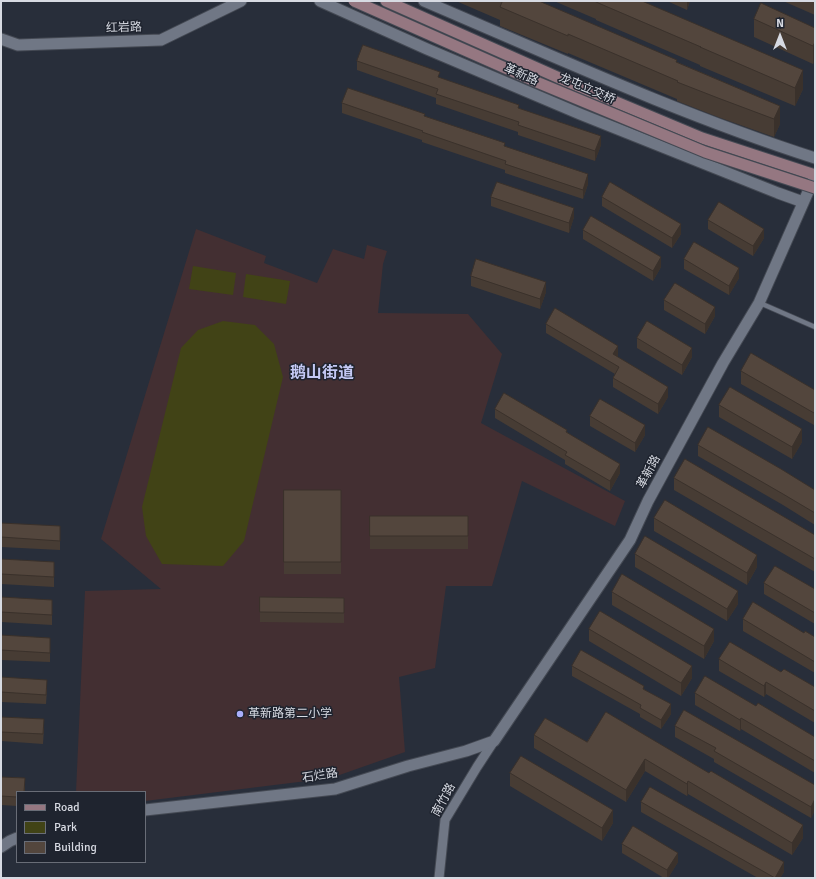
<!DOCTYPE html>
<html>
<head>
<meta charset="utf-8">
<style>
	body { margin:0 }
	#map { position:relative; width:816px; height:879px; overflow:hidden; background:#282e3a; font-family:Signika,sans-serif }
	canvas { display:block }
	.frame { position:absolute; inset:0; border:2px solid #d7dae2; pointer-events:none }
	.legend { position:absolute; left:16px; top:791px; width:130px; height:72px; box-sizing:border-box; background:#1f242f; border:1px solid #696d77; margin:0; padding:5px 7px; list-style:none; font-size:12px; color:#d7dae2 }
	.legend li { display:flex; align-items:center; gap:8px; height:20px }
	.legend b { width:20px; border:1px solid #696d77 }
	.north { position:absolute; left:760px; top:16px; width:40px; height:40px; -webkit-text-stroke:3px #1f242f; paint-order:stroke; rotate:0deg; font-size:11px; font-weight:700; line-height:16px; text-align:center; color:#d7dae2 }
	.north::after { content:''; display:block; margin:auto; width:14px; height:18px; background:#d7dae2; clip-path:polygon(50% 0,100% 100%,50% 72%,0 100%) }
</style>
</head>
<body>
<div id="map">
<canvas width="816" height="879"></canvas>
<div class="frame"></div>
<ul class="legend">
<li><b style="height:5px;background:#957781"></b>Road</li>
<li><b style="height:11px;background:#414316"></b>Park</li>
<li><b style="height:11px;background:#53463d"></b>Building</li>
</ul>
<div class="north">N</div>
</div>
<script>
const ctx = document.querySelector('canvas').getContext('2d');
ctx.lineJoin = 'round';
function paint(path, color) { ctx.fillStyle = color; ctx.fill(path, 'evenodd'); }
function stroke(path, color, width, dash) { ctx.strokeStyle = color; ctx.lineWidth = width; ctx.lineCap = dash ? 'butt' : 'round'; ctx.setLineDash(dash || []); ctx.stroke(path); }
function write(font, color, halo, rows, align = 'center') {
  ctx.font = font + ' Signika,"Noto Sans SC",sans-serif'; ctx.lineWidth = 3; ctx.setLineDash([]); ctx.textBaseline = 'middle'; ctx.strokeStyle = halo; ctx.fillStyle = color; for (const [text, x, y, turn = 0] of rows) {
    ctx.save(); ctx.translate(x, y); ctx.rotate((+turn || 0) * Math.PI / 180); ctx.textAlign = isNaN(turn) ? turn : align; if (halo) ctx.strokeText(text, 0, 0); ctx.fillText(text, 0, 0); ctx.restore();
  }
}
paint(new Path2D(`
	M 196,229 L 266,256 L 264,263 L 317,283 L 333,249 L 364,259 L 367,245 L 387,251 L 383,264 L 378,313 L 468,314 L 502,354 L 481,423 L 625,501 L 615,526 L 522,481 L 492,586 L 446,586 L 435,668 L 399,677 L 405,752 L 331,778 L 145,801 L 145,792 L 76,792 L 85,591 L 161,589 L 101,539 Z`), '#432f32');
paint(new Path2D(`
	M 193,266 L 236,273 L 233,295 L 189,289 Z
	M 246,274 L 290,281 L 286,304 L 243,297 Z
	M 223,321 L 255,325 L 274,344 L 283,377 L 244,541 L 223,566 L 162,564 L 146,536 L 142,507 L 181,348 L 198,330 Z`), '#414316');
const service = new Path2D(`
	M 760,303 L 815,327`);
const minor = new Path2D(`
	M 439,878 L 445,820 L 477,767 L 494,741`);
const tertiary = new Path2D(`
	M 320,1 L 427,49 L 580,114 L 778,193 L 803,202
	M 424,1 C 553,56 681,115 815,158
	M 1,39 L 18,45 L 161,40 L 241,1
	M 145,810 L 335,789 L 408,766 L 466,751 L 494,741 L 630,540 L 648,501 L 723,363 L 759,303 L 815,176
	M 1,847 L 10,841 L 17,838`);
const secondary = new Path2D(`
	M 386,1 L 566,81 L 702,138 L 815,175`);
stroke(service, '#444953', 6);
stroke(minor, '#444953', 11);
stroke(tertiary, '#444953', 13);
stroke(secondary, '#444953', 13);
stroke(service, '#707785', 4.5);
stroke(minor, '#707785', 9);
stroke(tertiary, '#707785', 11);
stroke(secondary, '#957781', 11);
const secondaryBridge = new Path2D(`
	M 354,1 L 539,83 L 705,152 L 815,188`);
stroke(secondaryBridge, '#444953', 13, []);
stroke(secondaryBridge, '#957781', 11);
paint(new Path2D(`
	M 456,1 L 539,1 L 677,62 L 780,106 L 780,124 L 774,137 L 718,117 L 677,101 L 677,99 L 568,53 L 568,54 L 500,26 L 500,20 Z
	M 554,1 L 642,1 L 803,89 L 795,106 L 700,66 L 700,65 L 596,20 L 596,19 Z
	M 667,1 L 690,1 L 687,10 Z
	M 783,1 L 815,1 L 815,15 Z
	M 754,19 L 815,28 L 815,60 L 813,64 L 754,37 Z
	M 357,61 L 440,78 L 519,108 L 601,145 L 595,161 L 518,135 L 518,132 L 436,104 L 436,98 L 357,70 Z
	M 342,103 L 425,116 L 505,146 L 588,184 L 583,199 L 505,173 L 505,170 L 422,142 L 422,140 L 342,113 Z
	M 491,197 L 574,217 L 569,233 L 491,206 Z
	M 602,197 L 681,234 L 672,248 L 602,206 Z
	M 708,220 L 764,238 L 753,256 L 708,229 Z
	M 583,230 L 661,267 L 653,281 L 583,239 Z
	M 684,259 L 739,278 L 729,295 L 684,269 Z
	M 471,276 L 546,292 L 540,309 L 471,286 Z
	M 664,300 L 715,316 L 705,334 L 664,310 Z
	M 546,324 L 618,355 L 617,357 L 668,397 L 658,414 L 613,387 L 613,378 L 615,374 L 546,333 Z
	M 637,338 L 692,357 L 682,375 L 637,348 Z
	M 741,371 L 815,390 L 814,425 L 741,384 Z
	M 719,405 L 802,442 L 792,459 L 719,417 Z
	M 495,409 L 567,432 L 620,473 L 610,491 L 565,464 L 565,460 L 495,418 Z
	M 590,416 L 645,435 L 635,452 L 590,426 Z
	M 698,445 L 815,490 L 815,525 L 783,505 L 698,456 Z
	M 674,478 L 815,535 L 815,572 L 674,490 Z
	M 284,490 L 341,490 L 341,574 L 284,574 Z
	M 370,516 L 468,516 L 468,549 L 370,549 Z
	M 654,518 L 757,567 L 747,585 L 654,531 Z
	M 1,523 L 60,536 L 60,550 L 1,547 Z
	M 635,554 L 738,604 L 727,621 L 635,567 Z
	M 1,559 L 54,572 L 54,587 L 1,584 Z
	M 764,583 L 815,589 L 815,624 L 764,594 Z
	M 612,592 L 714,641 L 704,659 L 612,605 Z
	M 1,597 L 52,610 L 52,625 L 1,622 Z
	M 260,597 L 344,598 L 344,623 L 260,622 Z
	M 743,619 L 804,633 L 815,637 L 815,673 L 743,631 Z
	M 589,629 L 692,678 L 681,696 L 589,641 Z
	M 1,635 L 50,647 L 50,662 L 1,660 Z
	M 719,659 L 781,672 L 815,687 L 815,723 L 766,694 L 764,697 L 719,671 Z
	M 572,666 L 644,689 L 671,714 L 661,729 L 640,717 L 640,714 L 572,676 Z
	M 1,677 L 47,689 L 46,704 L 1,702 Z
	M 695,693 L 756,706 L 815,737 L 815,773 L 741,729 L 740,731 L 695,705 Z
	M 606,712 L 803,838 L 792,855 L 688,794 L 687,796 L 645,771 L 626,802 L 534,748 L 534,735 L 587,742 Z
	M 1,717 L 44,728 L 43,744 L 1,741 Z
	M 675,726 L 815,785 L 815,810 L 811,818 L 714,762 L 714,759 L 675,737 Z
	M 510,773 L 613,823 L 602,841 L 510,786 Z
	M 1,777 L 25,778 L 25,792 L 17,792 L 17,806 L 1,805 Z
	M 641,802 L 784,872 L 780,878 L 758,878 L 641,812 Z
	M 622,844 L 678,862 L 668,878 L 664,878 L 622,853 Z`), '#473c34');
paint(new Path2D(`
	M 687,1 L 690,1 L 687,10 Z
	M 815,42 L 815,60 L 813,64 L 813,46 Z
	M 803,70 L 803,89 L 795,106 L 795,88 Z
	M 780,106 L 780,124 L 774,137 L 774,119 Z
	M 601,136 L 601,145 L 595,161 L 595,151 Z
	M 588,174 L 588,184 L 583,199 L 583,190 Z
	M 574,208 L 574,217 L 569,233 L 569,223 Z
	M 681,224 L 681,234 L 672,248 L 672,238 Z
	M 764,229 L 764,238 L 753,256 L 753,246 Z
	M 661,257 L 661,267 L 653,281 L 653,271 Z
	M 739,268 L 739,278 L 729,295 L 729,286 Z
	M 546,282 L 546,292 L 540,309 L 540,299 Z
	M 715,307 L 715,316 L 705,334 L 705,324 Z
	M 618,346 L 618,355 L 613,364 L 613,354 Z
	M 692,348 L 692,357 L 682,375 L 682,365 Z
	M 668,387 L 668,397 L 658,414 L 658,404 Z
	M 815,410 L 815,423 L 814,425 L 814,413 Z
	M 645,425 L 645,435 L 635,452 L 635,443 Z
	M 802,429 L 802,442 L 792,459 L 792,447 Z
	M 620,464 L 620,473 L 610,491 L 610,481 Z
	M 757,555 L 757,567 L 747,585 L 747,573 Z
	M 738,591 L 738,604 L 727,621 L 727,609 Z
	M 714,629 L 714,641 L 704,659 L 704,646 Z
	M 692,666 L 692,678 L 681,696 L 681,683 Z
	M 766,682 L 766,694 L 764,697 L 764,686 Z
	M 671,704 L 671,714 L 661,729 L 661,720 Z
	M 741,718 L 741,729 L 740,731 L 740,720 Z
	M 645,759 L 645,771 L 626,802 L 626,790 Z
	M 688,781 L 688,794 L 687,796 L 687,784 Z
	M 815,799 L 815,810 L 811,818 L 811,807 Z
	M 613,810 L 613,823 L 602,841 L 602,828 Z
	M 803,825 L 803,838 L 792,855 L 792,843 Z
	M 678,853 L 678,862 L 668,878 L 667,878 L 667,870 Z
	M 784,862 L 784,872 L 780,878 L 775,878 Z`), '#3a312b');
const building = new Path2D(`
	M 500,1 L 539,1 L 677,60 L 676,62 L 780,106 L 774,119 L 718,98 L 677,82 L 678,81 L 568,34 L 568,36 L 500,7 L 502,2 Z
	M 596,1 L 642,1 L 803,70 L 795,88 L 700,47 L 701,47 L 596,2 Z
	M 761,3 L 815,28 L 815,42 L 813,46 L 754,19 Z
	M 363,45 L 440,72 L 438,77 L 519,105 L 518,108 L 601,136 L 595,151 L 518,125 L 519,122 L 436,94 L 438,89 L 357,61 Z
	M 348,88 L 425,114 L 424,116 L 505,143 L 504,146 L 588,174 L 583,190 L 505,164 L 506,161 L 422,132 L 423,131 L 342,103 Z
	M 497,182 L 574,208 L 569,223 L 491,197 Z
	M 610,182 L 681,224 L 672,238 L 602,197 Z
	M 719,202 L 764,229 L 753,246 L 708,220 Z
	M 591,216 L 661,257 L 653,271 L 583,230 Z
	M 694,242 L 739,268 L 729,286 L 684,259 Z
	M 476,259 L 546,282 L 540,299 L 471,276 Z
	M 675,283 L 715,307 L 705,324 L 664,300 Z
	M 555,308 L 618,346 L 613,354 L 668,387 L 658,404 L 613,378 L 619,367 L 546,324 Z
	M 647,321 L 692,348 L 682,365 L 637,338 Z
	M 751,353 L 815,390 L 815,410 L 814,413 L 741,371 Z
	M 730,387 L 802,429 L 792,447 L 719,405 Z
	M 504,393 L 567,430 L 566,432 L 620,464 L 610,481 L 565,455 L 567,452 L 495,409 Z
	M 600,399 L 645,425 L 635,443 L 590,416 Z
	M 708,427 L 781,469 L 815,490 L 815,513 L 783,494 L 698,445 Z
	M 685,459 L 815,535 L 815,559 L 674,478 Z
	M 284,490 L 341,490 L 341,562 L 284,562 Z
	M 665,500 L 757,555 L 747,573 L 654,518 Z
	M 370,516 L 468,516 L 468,536 L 370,536 Z
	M 1,523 L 60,526 L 60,541 L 1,537 Z
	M 645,536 L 738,591 L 727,609 L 635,554 Z
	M 1,559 L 54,562 L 54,577 L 1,574 Z
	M 775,566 L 815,589 L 815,613 L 764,583 Z
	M 622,574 L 714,629 L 704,646 L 612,592 Z
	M 1,597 L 52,600 L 52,615 L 1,612 Z
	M 260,597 L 344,598 L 344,613 L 260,612 Z
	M 753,602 L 804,633 L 805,631 L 815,637 L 815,662 L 743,619 Z
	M 600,611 L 692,666 L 681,683 L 589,629 Z
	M 1,635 L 50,638 L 50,653 L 1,650 Z
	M 730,642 L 781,672 L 784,669 L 815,687 L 815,711 L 766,682 L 764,686 L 719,659 Z
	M 581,650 L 644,686 L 643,689 L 671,704 L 661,720 L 640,708 L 641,705 L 572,666 Z
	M 705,676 L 756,706 L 758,703 L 815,737 L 815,761 L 741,718 L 740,720 L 695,693 Z
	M 1,677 L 47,680 L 46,695 L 1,692 Z
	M 684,710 L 815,785 L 815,799 L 811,807 L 714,751 L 716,748 L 675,726 Z
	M 606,712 L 709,773 L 711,771 L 803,825 L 792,843 L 688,781 L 687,784 L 645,759 L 626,790 L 534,735 L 545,718 L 587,742 Z
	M 1,717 L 44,719 L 43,734 L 1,732 Z
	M 521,756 L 613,810 L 602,828 L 510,773 Z
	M 1,777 L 25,778 L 24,792 L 17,792 L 17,797 L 1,796 Z
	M 650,787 L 784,862 L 775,878 L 641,802 Z
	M 633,826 L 678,853 L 667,870 L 622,844 Z`);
paint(building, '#53463d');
stroke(building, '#3a312b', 1);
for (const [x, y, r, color] of [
	[240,714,4,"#aab0fc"]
]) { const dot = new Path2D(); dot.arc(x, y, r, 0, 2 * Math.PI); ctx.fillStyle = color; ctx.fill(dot); stroke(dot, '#1f242f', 1.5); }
write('12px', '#d7dae2', '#1f242f', [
	["红岩路",124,28,-2],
	["革新路",521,75,23],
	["龙屯立交桥",587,89,23],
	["革新路",649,472,-62],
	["石烂路",320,776,-9],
	["南竹路",444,800,-62]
]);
write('12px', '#d7dae2', '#1f242f', [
	["革新路第二小学",248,714]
], 'left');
write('bold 16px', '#c4c9f4', '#1f242f', [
	["鹅山街道",322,374]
]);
</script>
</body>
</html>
